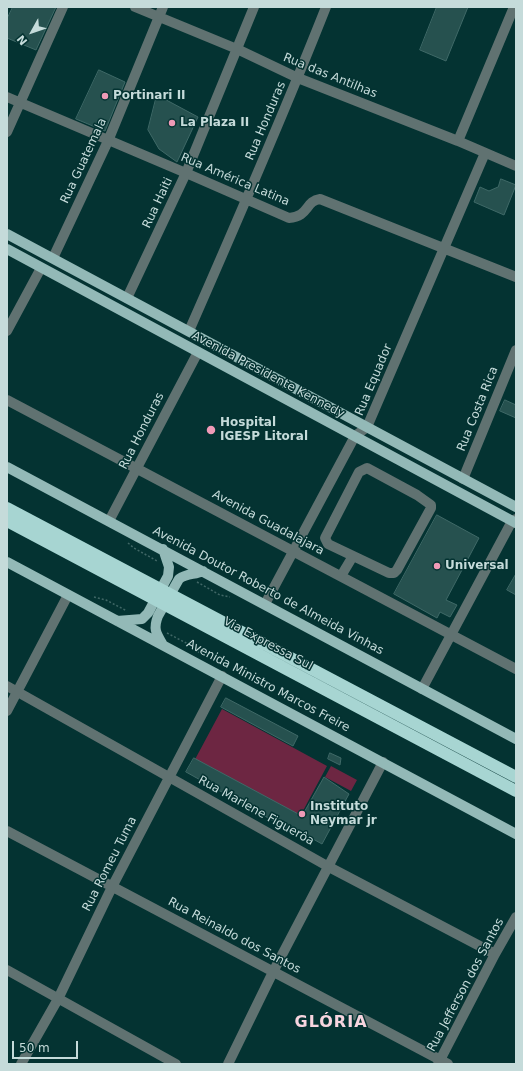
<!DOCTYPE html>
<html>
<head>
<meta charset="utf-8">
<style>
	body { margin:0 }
	#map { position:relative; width:523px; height:1071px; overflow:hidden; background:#043332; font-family:"DejaVu Sans",sans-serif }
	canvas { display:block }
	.frame { position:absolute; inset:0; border:8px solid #c5dbda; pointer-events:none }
	.north { position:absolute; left:12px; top:12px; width:40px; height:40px; -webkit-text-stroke:3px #043332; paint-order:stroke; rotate:230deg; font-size:11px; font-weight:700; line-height:16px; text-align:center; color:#c5dbda }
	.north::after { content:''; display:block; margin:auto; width:14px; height:18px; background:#c5dbda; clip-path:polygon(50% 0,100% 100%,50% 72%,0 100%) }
	.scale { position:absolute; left:12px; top:1041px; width:66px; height:18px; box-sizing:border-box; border:2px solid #c5dbda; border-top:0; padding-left:5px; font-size:12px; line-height:14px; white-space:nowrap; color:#c5dbda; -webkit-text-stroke:3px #043332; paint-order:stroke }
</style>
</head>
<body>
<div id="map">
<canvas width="523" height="1071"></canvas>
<div class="frame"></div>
<div class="north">N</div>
<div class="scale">50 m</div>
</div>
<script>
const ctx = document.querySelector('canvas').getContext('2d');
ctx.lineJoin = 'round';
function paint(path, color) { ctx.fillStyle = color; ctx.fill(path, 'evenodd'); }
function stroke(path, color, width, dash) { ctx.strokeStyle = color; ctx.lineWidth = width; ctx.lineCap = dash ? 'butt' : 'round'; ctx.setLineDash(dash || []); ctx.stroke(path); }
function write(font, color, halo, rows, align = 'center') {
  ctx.font = font + ' "DejaVu Sans",sans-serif'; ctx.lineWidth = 3; ctx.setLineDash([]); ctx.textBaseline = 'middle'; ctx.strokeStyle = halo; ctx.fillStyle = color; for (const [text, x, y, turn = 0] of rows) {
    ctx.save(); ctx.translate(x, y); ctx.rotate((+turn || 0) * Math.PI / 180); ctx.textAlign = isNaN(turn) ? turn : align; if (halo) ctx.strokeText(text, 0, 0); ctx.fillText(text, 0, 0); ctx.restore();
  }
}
paint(new Path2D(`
	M 222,709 L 327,766 L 297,822 L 192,765 Z
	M 331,766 L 357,780 L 351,791 L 325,777 Z`), '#6d2642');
const building = new Path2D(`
	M 13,7 L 56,7 L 36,50 L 7,38 L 7,19 Z
	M 437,7 L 468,7 L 446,61 L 420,50 Z
	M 99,70 L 125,82 L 105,131 L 76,119 Z
	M 157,95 L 198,117 L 177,162 L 159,149 L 148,130 Z
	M 501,179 L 516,185 L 504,215 L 474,202 L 480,187 L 489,191 L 498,187 Z
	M 505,400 L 516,405 L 516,418 L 500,411 Z
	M 437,515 L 479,538 L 446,600 L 457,605 L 450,617 L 440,612 L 437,618 L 394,594 Z
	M 516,574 L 516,595 L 507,590 Z
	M 226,698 L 298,736 L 293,746 L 221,707 Z
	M 330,753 L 341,758 L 340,765 L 328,759 Z
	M 194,758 L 302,816 L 324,777 L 349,794 L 322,844 L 290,826 L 288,829 L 186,772 Z`);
paint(building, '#26514f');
stroke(building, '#3f6967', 1);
stroke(new Path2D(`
	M 128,543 L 134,548 L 157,561
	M 197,582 L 220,595 L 230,597
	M 94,597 L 106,600 L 127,611
	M 167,633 L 190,645 L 201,654`), '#406766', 1.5, [2, 2]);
stroke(new Path2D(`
	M 135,7 L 237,49 L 298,78 L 458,141 L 516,166
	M 7,97 L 186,173 L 289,218 C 309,217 305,201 320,199 L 516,277
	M 7,132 L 63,7
	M 458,141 L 514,7
	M 53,258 L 108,141 L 163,7
	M 127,298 L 186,173 L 254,7
	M 7,331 L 41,268
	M 189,331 C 236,224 283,116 326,7
	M 7,400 L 516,669
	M 367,468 L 417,495 L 431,505 L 431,508 L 397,570 L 394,573 L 389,573 L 328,544 L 325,538 L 359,472 Z
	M 463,479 L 516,350
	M 109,521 L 198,352
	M 341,576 L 353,556
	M 265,604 L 355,436 L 367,427 L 485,153
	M 7,686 L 329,867 L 495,954
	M 422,689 L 512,521 L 516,519
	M 7,711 L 68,595
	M 7,831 L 448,1064
	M 7,970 L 176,1064
	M 21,1064 L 58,999 L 112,887 L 222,676
	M 228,1064 L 273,972 L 383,762
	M 438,1064 L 495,954 L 516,917`), '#607271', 10);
stroke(new Path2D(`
	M 7,234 L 516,507
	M 7,249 L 516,523
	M 7,467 L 516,739
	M 7,562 L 516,834
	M 117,621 L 142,619 L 148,613 L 168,576 L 169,567 L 163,549
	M 163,645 C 156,633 153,629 158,616 L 179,579 C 187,573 195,575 203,571`), '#93b9b7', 10);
stroke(new Path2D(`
	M 7,508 L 516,777
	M 7,521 L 516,791`), '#a7d5d2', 12);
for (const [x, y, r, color] of [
	[105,96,4,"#f09ab7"],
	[172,123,4,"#f09ab7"],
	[211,430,5,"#f09ab7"],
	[437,566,4,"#f09ab7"],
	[302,814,4,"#f09ab7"]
]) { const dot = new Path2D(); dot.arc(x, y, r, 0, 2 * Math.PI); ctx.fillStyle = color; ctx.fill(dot); stroke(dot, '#043332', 1.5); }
write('12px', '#c5dbda', '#043332', [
	["Rua das Antilhas",330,76,22],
	["Rua Honduras",266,121,-67],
	["Rua Guatemala",84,161,-65],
	["Rua América Latina",235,180,23],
	["Rua Haiti",158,203,-65],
	["Avenida Presidente Kennedy",268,375,28],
	["Rua Equador",374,380,-67],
	["Rua Costa Rica",478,409,-68],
	["Rua Honduras",142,431,-63],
	["Avenida Guadalajara",268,523,28],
	["Avenida Doutor Roberto de Almeida Vinhas",268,591,28],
	["Via Expressa Sul",268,644,28],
	["Avenida Ministro Marcos Freire",268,686,28],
	["Rua Marlene Figuerôa",256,811,29],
	["Rua Romeu Tuma",110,864,-63],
	["Rua Reinaldo dos Santos",234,936,28],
	["Rua Jefferson dos Santos",466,985,-62]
]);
write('bold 12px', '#c5dbda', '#043332', [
	["Portinari II",113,96],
	["La Plaza II",180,123],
	["Hospital",220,423],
	["IGESP Litoral",220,437],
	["Universal",445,566],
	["Instituto",310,807],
	["Neymar jr",310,821]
], 'left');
ctx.letterSpacing = '1px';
write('bold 16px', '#f7d5df', '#043332', [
	["GLÓRIA",331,1023]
]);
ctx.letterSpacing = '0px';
</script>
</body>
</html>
